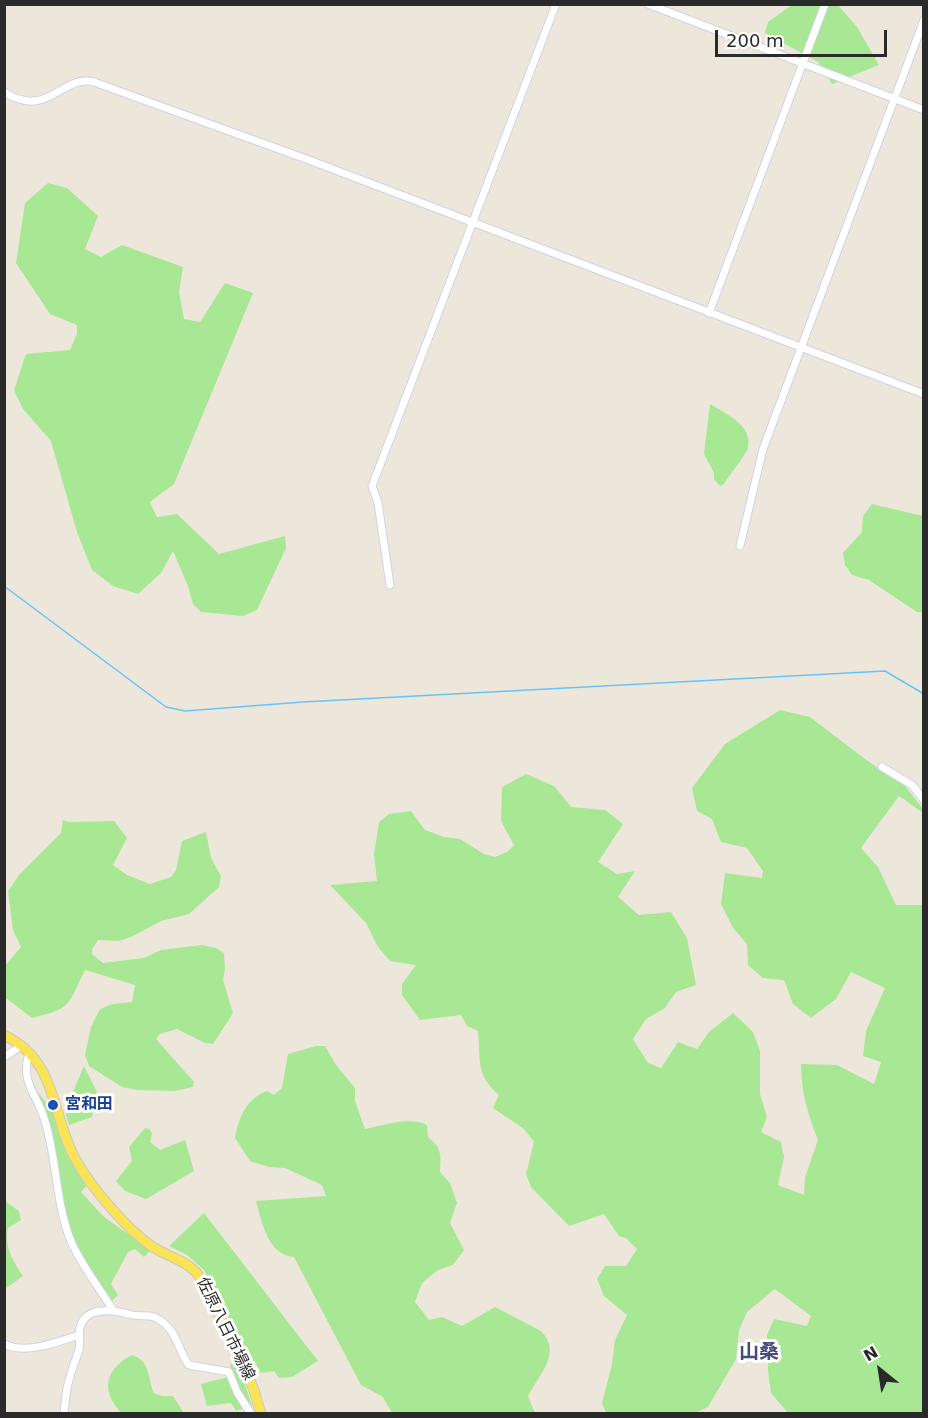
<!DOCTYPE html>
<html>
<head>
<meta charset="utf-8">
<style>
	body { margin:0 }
	#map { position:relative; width:928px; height:1418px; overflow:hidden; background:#ede7db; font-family:"DejaVu Sans",sans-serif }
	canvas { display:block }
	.frame { position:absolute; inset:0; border:6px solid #2a2a2a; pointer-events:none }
	.north { position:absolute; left:850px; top:1340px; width:60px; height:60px; -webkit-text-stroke:4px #fff; paint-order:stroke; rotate:330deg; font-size:16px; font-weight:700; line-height:24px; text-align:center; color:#2a2a2a }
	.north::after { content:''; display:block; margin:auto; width:21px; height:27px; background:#2a2a2a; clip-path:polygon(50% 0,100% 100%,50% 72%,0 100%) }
	.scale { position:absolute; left:715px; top:30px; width:172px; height:27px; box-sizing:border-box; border:3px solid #2a2a2a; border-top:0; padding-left:8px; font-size:18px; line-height:21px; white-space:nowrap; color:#2a2a2a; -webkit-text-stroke:4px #fff; paint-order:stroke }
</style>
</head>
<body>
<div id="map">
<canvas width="928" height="1418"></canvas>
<div class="frame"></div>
<div class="north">N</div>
<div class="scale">200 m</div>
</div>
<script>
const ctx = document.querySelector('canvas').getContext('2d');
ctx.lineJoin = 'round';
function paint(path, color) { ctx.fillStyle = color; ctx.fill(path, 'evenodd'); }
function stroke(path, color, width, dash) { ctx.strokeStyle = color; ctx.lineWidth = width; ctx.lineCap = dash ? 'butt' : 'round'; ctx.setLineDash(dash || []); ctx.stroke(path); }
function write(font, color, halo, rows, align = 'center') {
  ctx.font = font + ' "DejaVu Sans","Noto Sans JP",sans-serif'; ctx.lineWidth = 6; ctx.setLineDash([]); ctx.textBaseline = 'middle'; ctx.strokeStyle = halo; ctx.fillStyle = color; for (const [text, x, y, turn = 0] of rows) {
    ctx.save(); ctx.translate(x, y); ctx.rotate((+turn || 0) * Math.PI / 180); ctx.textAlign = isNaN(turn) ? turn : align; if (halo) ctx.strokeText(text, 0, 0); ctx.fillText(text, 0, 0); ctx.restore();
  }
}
paint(new Path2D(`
	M 792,5 L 838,5 L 857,27 L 879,65 L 832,84 L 818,62 L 765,33 L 768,22 Z
	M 48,183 L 67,188 L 98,216 L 85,249 L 101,257 L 122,245 L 183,267 L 179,292 L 184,319 L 200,322 L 225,283 L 253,293 L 174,484 L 150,502 L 157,517 L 177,514 L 219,554 L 285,536 L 286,548 L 257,610 L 243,616 L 201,612 L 193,604 L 188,586 L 173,551 L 161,573 L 138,594 L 113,586 L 92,570 L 77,532 L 51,441 L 23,409 L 14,390 L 26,354 L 70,350 L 77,334 L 77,325 L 50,314 L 16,263 L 25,203 Z
	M 710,404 C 726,414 753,425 748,448 C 747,453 728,477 724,484 L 720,486 L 714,479 L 714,473 L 704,454 Z
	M 872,504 L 923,516 L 923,612 L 917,612 L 869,580 L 852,575 L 845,565 L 843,553 L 862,532 L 863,516 Z
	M 780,710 L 810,717 L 865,759 L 905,786 L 923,809 L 923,813 L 899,796 L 861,848 L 878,867 L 896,905 L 923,905 L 923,1413 L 788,1413 L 771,1393 L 768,1371 L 767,1335 L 774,1319 L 807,1326 L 811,1316 L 775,1289 L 747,1312 L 739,1330 L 736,1359 L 708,1407 L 695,1413 L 606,1413 L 602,1403 L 612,1364 L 615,1340 L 627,1315 L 604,1296 L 597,1279 L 605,1266 L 626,1266 L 637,1249 L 626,1238 L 619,1236 L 604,1214 L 569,1226 L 531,1187 L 526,1174 L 534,1142 L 524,1129 L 493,1108 L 499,1095 C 475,1074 481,1061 478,1031 L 467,1026 L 461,1015 L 420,1020 L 402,995 L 402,984 L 416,965 L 390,961 L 378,947 L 366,923 L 330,885 L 377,881 L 374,854 L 379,822 L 389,814 L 411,811 L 425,830 L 444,837 L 460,839 L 484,854 L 495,857 L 507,852 L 514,845 L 501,821 L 502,787 L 526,774 L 554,786 L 571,807 L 605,810 L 623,824 L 598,862 L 617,874 L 635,871 L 618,897 L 639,915 L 671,912 L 687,938 L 696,985 L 676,992 L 665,1008 L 646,1019 L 633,1039 L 648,1063 L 661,1068 L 678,1042 L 697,1049 L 709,1032 L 733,1013 L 753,1032 L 760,1051 L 760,1094 L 767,1117 L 761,1132 L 781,1142 L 784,1157 L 778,1185 L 804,1195 L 805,1177 L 818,1140 C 808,1115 801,1092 801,1064 L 837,1065 L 874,1084 L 881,1062 L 863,1056 L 866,1031 L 885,988 L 851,972 L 836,999 L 811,1018 L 793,1004 L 784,980 L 763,978 L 748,965 L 747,944 L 733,928 L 721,904 L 725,873 L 762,878 L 763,871 L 747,848 L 721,842 L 712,819 L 697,811 L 692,788 L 725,744 Z
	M 63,820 L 69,822 L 114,821 L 127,838 L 113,865 L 127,875 L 150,884 L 171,877 L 176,870 L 182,841 L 206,832 L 211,858 L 221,876 L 219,887 L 189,914 L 161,921 L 131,937 L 119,941 L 98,940 L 92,950 L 92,954 L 103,963 L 144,958 L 161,950 L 202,945 L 216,948 L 224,953 L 225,969 L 223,980 L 233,1013 L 213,1044 L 205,1043 L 177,1029 L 160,1034 L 156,1039 L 194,1082 L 193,1087 L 175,1091 L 137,1090 L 122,1087 L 89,1066 L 85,1055 L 91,1027 L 100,1009 L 112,1004 L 132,1002 L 135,985 L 85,970 C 67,1006 73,1008 32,1018 L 6,998 L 5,966 L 21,947 L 13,930 L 8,891 L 19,875 L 61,833 Z
	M 316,1046 L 325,1046 L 336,1065 L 355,1088 L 355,1101 L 365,1129 C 383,1126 409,1116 427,1125 L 428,1137 C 442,1148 441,1155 440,1172 L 450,1183 L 457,1203 L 450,1223 L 464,1250 L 453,1265 L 438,1270 L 422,1283 L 415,1302 L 429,1320 L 442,1317 L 462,1326 L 495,1307 L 541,1331 C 563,1353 538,1376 528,1396 L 535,1413 L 392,1413 L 383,1397 L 361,1385 L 294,1257 C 268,1255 262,1223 256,1201 L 326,1196 L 322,1185 L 285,1168 L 269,1167 L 250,1161 L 235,1138 C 239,1117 246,1099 267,1091 L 274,1095 L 282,1088 L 288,1054 Z
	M 84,1066 L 97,1092 L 92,1117 L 69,1125 L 65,1111 Z
	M 29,1073 L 37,1091 L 55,1114 L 57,1127 L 71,1161 L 87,1185 L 81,1192 L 104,1217 L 151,1250 L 144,1257 L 135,1249 L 128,1252 L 111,1284 L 118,1295 L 111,1302 L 74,1243 L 67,1217 L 55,1149 L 31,1089 Z
	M 145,1128 L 150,1129 L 152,1134 L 150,1142 L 160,1150 L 185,1140 L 194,1171 L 146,1199 L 125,1191 L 116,1181 L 132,1161 L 129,1147 Z
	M 5,1201 L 19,1211 L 21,1220 L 8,1228 C 4,1247 13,1261 23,1276 L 5,1289 Z
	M 204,1213 L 318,1361 L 292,1377 L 279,1378 L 274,1371 L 261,1373 L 255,1362 L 251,1362 L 204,1270 L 187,1255 L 169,1246 Z
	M 132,1355 C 151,1361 147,1377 154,1393 L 162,1396 L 173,1396 L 184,1413 L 121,1413 C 101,1390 104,1370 132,1355 Z
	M 231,1363 L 239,1366 L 252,1406 L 236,1411 L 231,1403 L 207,1406 L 201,1384 L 228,1377 Z`), '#a8e894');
stroke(new Path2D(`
	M 4,586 L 166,707 L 185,711 L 303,702 L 885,671 L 924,694`), '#67c3f7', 1.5);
const minor = new Path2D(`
	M 648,4 L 924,110
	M 4,92 C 49,120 61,74 94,82 L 309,160 L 924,394
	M 709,313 L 825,4
	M 740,546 L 763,449 L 924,20
	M 390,585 L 378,503 L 372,486 L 556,4
	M 882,767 L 912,785 L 924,800
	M 29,1053 C 20,1083 36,1092 44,1118 C 57,1157 55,1200 70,1239 C 79,1262 100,1289 113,1310
	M 4,1057 L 21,1046
	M 4,1344 C 26,1355 57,1342 79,1335
	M 64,1414 C 65,1401 66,1388 70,1377 C 72,1368 76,1359 79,1350 C 81,1342 78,1335 80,1328 C 85,1306 112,1310 128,1314 C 145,1319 149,1310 166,1325 C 178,1335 179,1353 189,1365 L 229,1372 L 237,1392 L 251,1414`);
const major = new Path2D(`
	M 4,1035 C 59,1061 51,1118 77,1162 C 92,1188 126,1228 150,1245 C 165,1256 184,1259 197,1273 L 239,1354 L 254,1390 L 261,1414`);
stroke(minor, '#d0d2e4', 9);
stroke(major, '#c8c8c8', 11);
stroke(minor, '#fff', 7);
stroke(major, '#fae354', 9);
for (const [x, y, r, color] of [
	[53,1105,6,"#1a4fb4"]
]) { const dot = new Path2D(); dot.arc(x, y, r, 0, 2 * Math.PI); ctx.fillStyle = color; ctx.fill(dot); stroke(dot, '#fff', 2); }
write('bold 16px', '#164399', '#fff', [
	["宮和田",65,1105]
], 'left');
write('16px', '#2a2a2a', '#fff', [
	["佐原八日市場線",225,1329,64]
]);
write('bold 20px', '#474c7e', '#fff', [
	["山桑",759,1353]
]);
</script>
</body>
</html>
